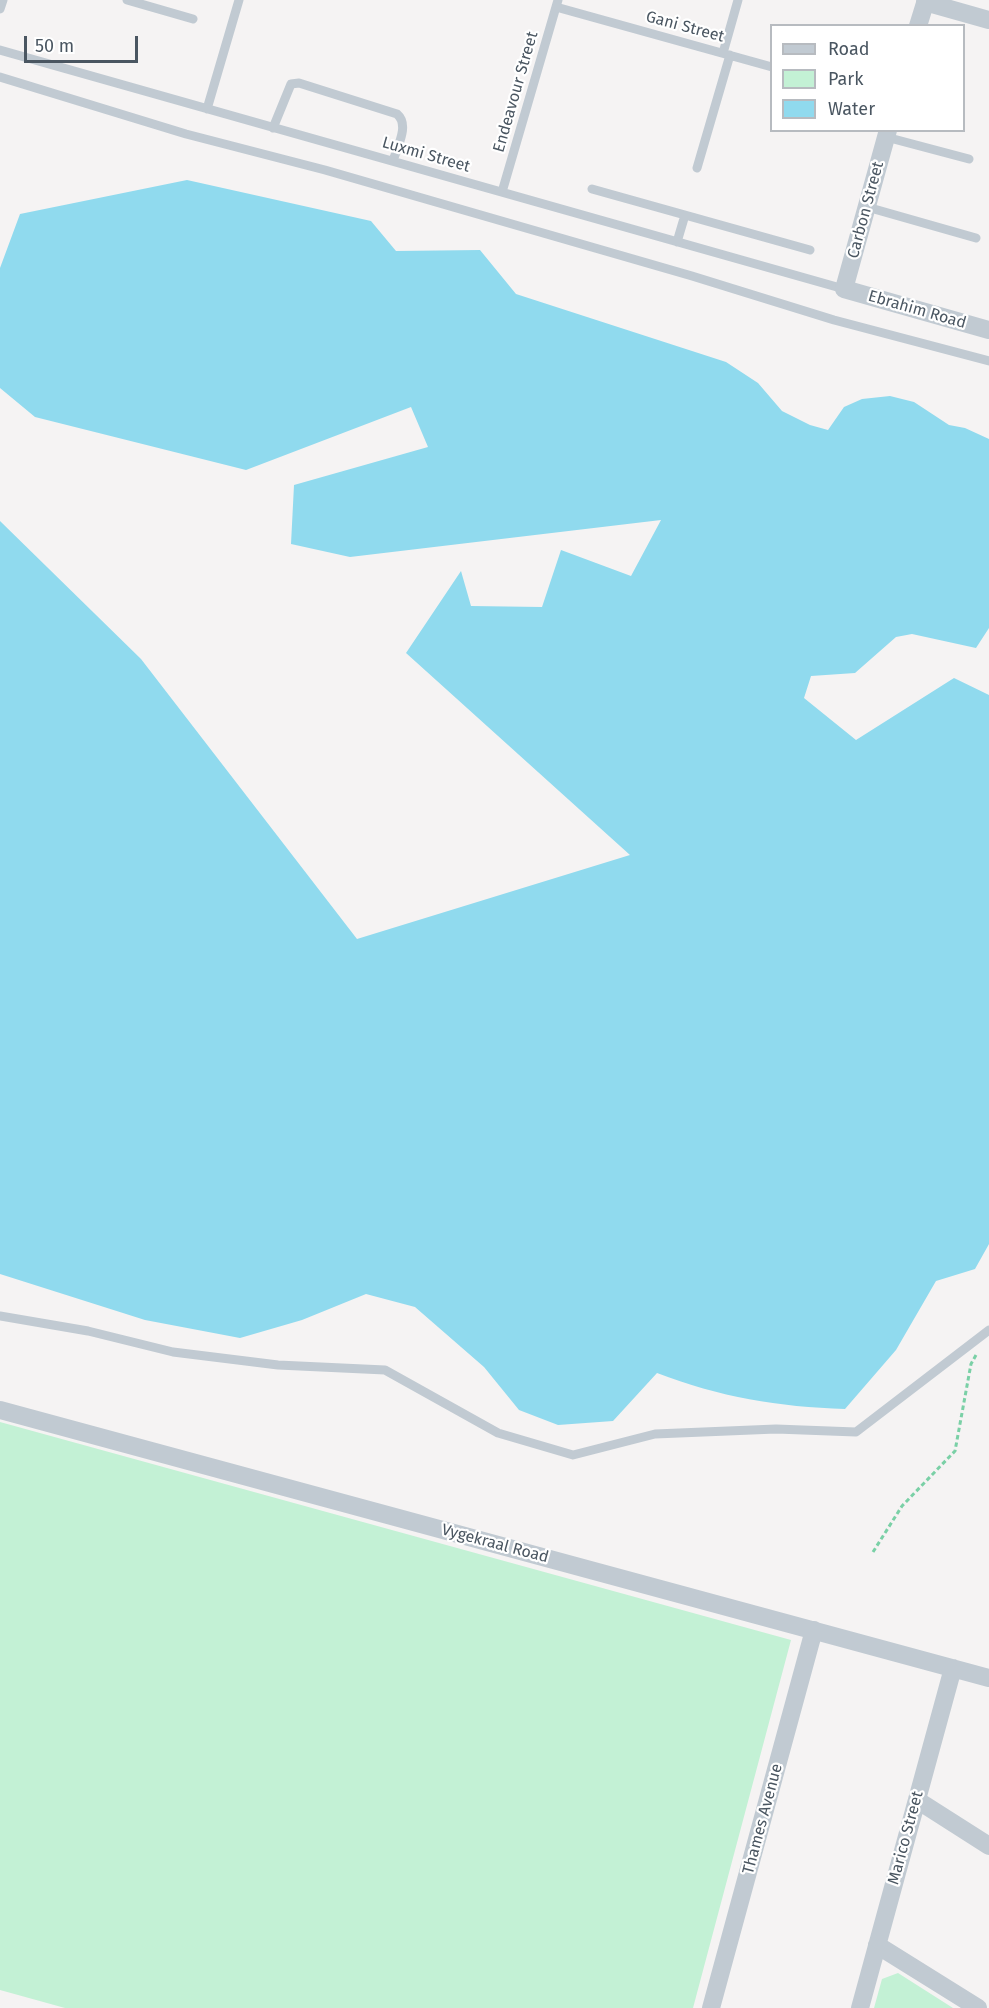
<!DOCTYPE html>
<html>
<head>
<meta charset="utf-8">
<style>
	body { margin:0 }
	#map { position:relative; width:989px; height:2008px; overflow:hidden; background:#f5f3f3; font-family:"Fira Sans",sans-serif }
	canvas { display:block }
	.legend { position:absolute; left:770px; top:24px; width:195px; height:108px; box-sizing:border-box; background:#fff; border:2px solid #b7bbc0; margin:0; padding:8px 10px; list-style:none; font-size:18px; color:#4a5661 }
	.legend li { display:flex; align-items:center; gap:12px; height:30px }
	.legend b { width:30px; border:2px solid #b7bbc0 }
	.scale { position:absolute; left:24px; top:36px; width:114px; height:27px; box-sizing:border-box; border:3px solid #4a5661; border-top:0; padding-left:8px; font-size:18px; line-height:21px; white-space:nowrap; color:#4a5661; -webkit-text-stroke:4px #fff; paint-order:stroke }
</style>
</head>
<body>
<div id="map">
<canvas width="989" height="2008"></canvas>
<ul class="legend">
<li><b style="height:8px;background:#c1cad2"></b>Road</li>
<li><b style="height:16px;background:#c3f1d5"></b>Park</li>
<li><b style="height:16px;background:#90daee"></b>Water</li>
</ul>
<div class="scale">50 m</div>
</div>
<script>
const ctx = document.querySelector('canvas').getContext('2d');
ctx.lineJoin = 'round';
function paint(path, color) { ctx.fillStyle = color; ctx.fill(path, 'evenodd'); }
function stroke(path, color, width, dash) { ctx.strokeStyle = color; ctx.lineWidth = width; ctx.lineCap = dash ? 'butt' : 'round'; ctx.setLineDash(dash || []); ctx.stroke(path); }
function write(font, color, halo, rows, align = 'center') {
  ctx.font = font + ' "Fira Sans",sans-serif'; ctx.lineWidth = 4.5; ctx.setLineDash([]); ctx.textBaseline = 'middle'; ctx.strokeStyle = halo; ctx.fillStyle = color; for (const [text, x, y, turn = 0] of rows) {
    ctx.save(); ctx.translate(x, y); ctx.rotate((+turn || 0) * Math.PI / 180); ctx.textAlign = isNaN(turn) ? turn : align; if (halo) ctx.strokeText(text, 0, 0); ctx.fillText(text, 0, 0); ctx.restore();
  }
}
paint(new Path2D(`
	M 0,1422 L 791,1640 L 693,2008 L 65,2008 L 0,1990 Z
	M 898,1973 L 953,2008 L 874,2008 L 882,1979 Z`), '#c3f1d5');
paint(new Path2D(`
	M 187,180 L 371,221 L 396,251 L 480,250 L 516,294 L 726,362 L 758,383 L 782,411 L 810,425 L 828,430 L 844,407 L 862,399 L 890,396 L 914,402 L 949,425 L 965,428 L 989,439 L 989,628 L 976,648 L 912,634 L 896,637 L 855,673 L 811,676 L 804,698 L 856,740 L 954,678 L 989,695 L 989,1244 L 975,1269 L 936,1281 L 896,1350 L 845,1409 C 779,1407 719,1397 657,1373 L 613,1421 L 558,1425 L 519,1410 L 484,1367 L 415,1307 L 366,1294 L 302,1320 L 240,1338 L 145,1320 L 0,1274 L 0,521 L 141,659 L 357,939 L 630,855 L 406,653 L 461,571 L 471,606 L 542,607 L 561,550 L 631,576 L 661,520 L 350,557 L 291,544 L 294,485 L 428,447 L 411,407 L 246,470 L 35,417 L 0,388 L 0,268 L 20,214 Z`), '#90daee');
stroke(new Path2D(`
	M 873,1552 L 902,1506 L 955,1451 L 971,1364 L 976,1355`), '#7ad0a6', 3, [4.5, 3]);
stroke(new Path2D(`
	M 127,0 L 193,19
	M 556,7 L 772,67
	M 0,9 L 3,0
	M 0,50 L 844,289
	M 723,53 L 738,0
	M 0,77 L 186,134 L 325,170 L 692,276 L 834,320 L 989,361
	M 207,109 L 239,0
	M 273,128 L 291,84 L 299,83 L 397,114 C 410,125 397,147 393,161
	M 886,137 L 969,159
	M 697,168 L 730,55
	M 592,189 L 810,250
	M 502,192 L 558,0
	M 867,207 L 976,238
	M 677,242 L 685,215
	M 0,1316 L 88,1331 L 173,1352 L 278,1365 L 385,1370 L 498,1433 L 573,1455 L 655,1434 L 776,1429 L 856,1432 L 989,1330`), '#c1cad2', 9);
stroke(new Path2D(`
	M 925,2 L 989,20
	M 918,26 L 926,0
	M 888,130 L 844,289 L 989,330
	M 0,1410 L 989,1678
	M 917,1800 L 989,1846
	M 877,1945 L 978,2008
	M 711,2008 L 814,1630
	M 860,2008 L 953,1668`), '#c1cad2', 18);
write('16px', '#4a5661', '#fff', [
	["Gani Street",685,27,15],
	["Endeavour Street",516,92,-74],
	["Luxmi Street",426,155,16],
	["Carbon Street",866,210,-75],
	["Ebrahim Road",917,310,16],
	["Vygekraal Road",495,1544,15],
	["Thames Avenue",763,1819,-75],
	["Marico Street",906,1838,-75]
]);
</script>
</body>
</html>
